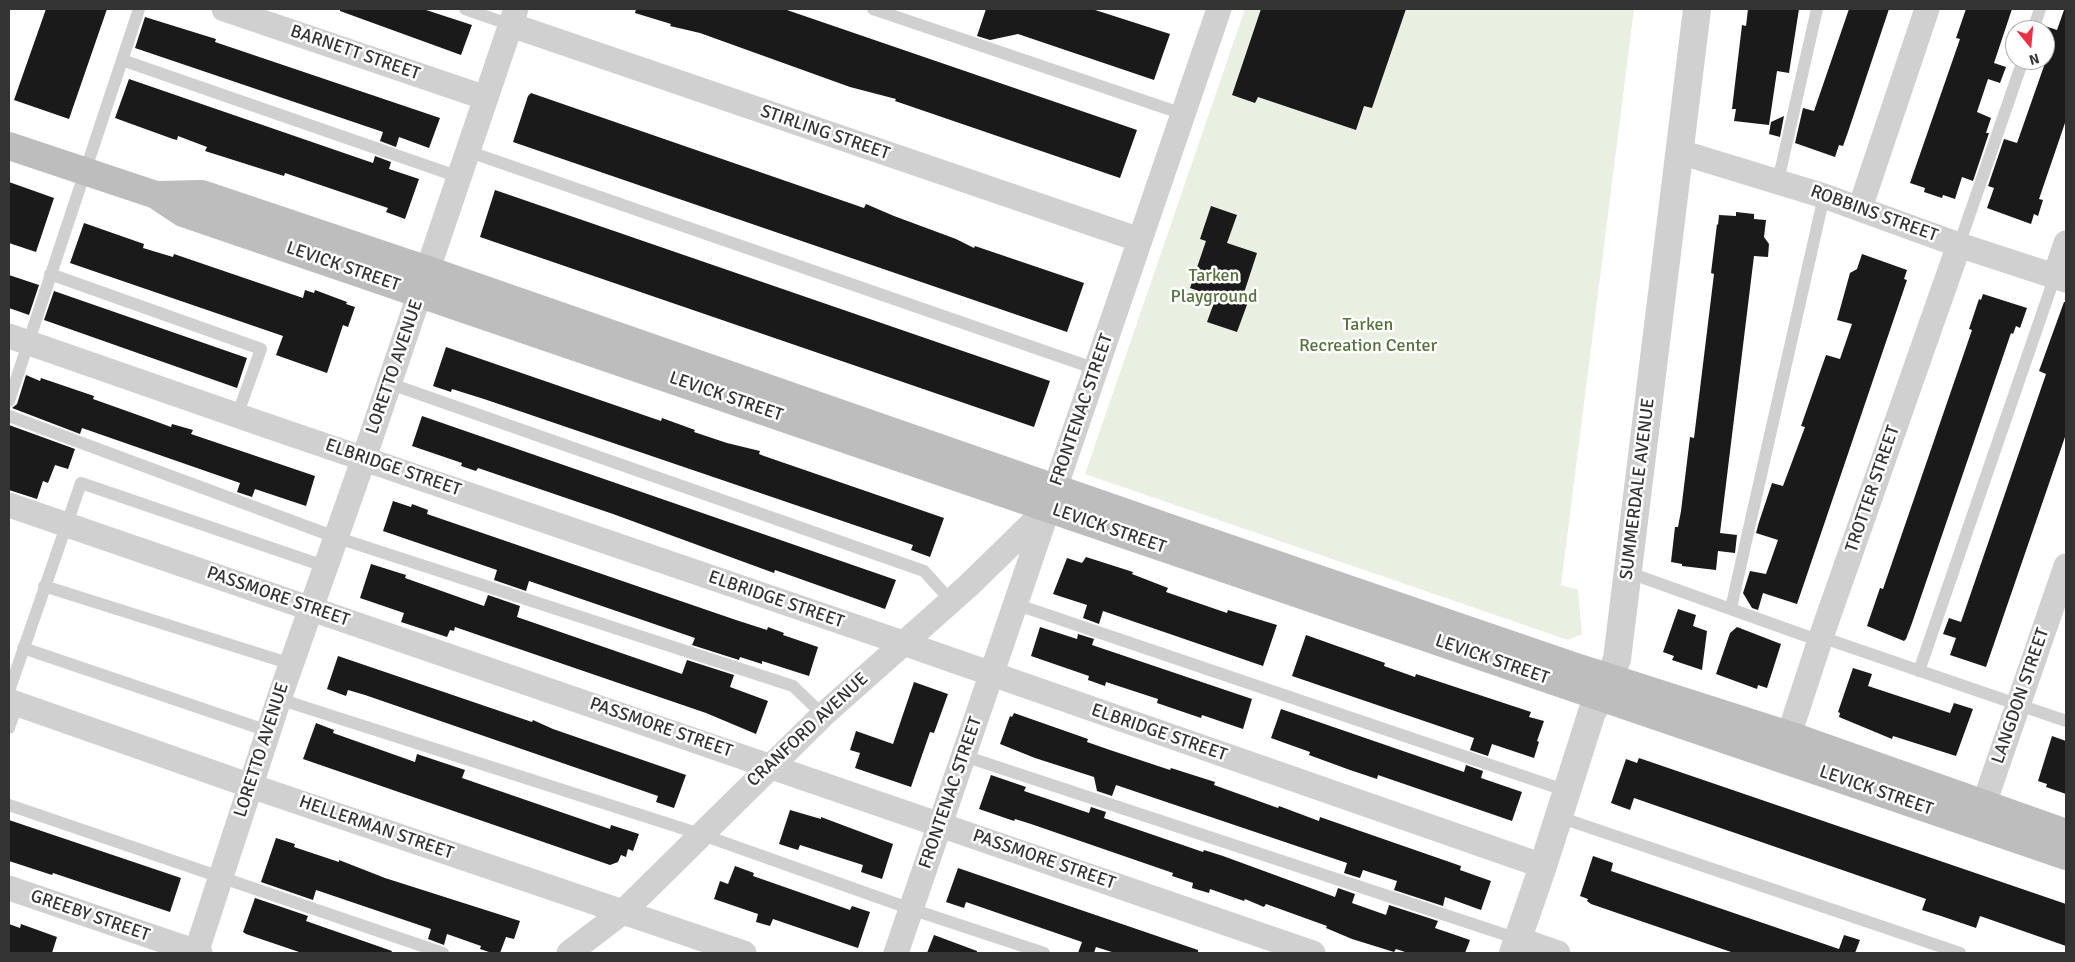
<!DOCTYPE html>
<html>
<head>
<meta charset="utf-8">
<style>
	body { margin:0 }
	#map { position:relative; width:2075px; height:962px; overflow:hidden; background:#fff; font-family:Signika,sans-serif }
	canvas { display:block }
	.frame { position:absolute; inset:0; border:10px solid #333; pointer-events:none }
	.north { position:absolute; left:2005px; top:20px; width:50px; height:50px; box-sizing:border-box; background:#fff; border:1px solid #adadad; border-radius:50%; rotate:163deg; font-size:14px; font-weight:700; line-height:20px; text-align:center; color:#333 }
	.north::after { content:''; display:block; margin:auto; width:18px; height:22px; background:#f02f42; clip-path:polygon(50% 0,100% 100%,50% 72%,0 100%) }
</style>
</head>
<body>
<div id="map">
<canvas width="2075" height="962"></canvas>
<div class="frame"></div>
<div class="north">N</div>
</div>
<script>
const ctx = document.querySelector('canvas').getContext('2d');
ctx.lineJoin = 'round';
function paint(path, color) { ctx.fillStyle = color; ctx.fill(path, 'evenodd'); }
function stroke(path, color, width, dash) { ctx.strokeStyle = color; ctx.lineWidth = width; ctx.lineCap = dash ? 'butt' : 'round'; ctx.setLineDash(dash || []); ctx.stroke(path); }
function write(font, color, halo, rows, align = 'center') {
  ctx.font = font + ' Signika,sans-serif'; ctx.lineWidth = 5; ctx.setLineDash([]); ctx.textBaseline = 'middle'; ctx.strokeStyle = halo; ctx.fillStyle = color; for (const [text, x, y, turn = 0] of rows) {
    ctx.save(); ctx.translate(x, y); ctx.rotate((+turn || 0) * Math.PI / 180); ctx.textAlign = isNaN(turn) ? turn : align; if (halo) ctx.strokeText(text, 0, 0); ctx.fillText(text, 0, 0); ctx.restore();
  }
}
paint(new Path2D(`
	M 1245,9 L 1634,9 L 1561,585 L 1578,590 L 1582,634 L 1568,640 L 1085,474 Z`), '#e9f0e1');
paint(new Path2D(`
	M 46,9 L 107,9 L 69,119 L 14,100 Z
	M 340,9 L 423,9 L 472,25 L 461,55 L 340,11 Z
	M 636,9 L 784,9 L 1137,130 L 1120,178 L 895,101 L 896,99 L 850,87 L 700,33 L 670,26 L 671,24 L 635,13 Z
	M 986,9 L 1092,9 L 1170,34 L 1154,80 L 1018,34 L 990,40 L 977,36 Z
	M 1261,9 L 1406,9 L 1372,108 L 1364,106 L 1356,130 L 1258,97 L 1255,103 L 1232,95 Z
	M 1748,9 L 1799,9 L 1789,73 L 1777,71 L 1769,125 L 1734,121 L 1736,109 L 1732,109 L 1742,25 L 1746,26 Z
	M 1849,9 L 1889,9 L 1848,132 L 1843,146 L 1839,145 L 1835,157 L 1795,143 L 1803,108 L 1814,111 Z
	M 1966,9 L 2012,9 L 1994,63 L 2006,67 L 2000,83 L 1988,79 L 1977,112 L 1991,118 L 1986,133 L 1989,133 L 1973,181 L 1962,177 L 1955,199 L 1943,195 L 1942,198 L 1924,192 L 1925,188 L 1910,183 L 1960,39 L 1956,38 Z
	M 2064,10 L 2066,10 L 2066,120 L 2039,199 L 2043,200 L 2038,216 L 2034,214 L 2031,224 L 1987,208 L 1994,188 L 1988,186 L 2004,139 L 2017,143 L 2051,46 L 2045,44 L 2045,26 L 2057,30 Z
	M 145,17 L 216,39 L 215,42 L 440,118 L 429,148 L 399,137 L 396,147 L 380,141 L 383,132 L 135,48 Z
	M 129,79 L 373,163 L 375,156 L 391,162 L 389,169 L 419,179 L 405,219 L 386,212 L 388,208 L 285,173 L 284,176 L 205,151 L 207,147 L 178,136 L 177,140 L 173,139 L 115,118 Z
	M 531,93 L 864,208 L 866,204 L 894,216 L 956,239 L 974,248 L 975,246 L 1084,283 L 1067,332 L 513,142 L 528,96 Z
	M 1784,116 L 1780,137 L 1769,134 L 1771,122 Z
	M 9,182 L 54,198 L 36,252 L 9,243 Z
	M 495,190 L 1050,381 L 1034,427 L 480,237 Z
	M 1211,206 L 1237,215 L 1227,243 L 1257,253 L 1242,299 L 1248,302 L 1237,332 L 1207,322 L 1216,297 L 1190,288 L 1206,241 L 1200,239 Z
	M 1736,212 L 1754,214 L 1754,219 L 1766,220 L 1764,237 L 1769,244 L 1768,257 L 1754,256 L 1720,533 L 1737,535 L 1735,553 L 1718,551 L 1716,570 L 1682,566 L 1682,564 L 1671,562 L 1675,527 L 1678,527 L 1681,511 L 1690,437 L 1694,438 L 1714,274 L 1711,273 L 1717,224 L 1718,225 L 1719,215 L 1736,216 Z
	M 84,223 L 144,244 L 143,248 L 173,257 L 174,254 L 303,298 L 305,290 L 314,293 L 315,290 L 347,302 L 346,304 L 355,307 L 348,327 L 343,325 L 327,373 L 276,355 L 283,336 L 70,263 Z
	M 1862,254 L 1907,270 L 1904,279 L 1907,280 L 1797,604 L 1763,593 L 1758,610 L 1752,608 L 1743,593 L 1744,590 L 1750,571 L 1766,574 L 1778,540 L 1756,533 L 1759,522 L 1772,483 L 1783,486 L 1805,427 L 1801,426 L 1826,355 L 1840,359 L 1852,324 L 1837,320 L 1850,273 L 1857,269 Z
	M 9,275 L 39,285 L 29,315 L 9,308 Z
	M 54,291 L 247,358 L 237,388 L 44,320 Z
	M 1983,294 L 2027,308 L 2020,328 L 2016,326 L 2013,334 L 2011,333 L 1912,623 L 1906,639 L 1904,641 L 1867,626 L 1880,588 L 1883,589 L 1972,330 L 1969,329 L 1979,299 L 1981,300 Z
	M 2064,302 L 2066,302 L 2066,434 L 1986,667 L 1950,655 L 1956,638 L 1943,634 L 1949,618 L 1961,622 L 2046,374 L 2039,371 Z
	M 446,347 L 661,421 L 662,418 L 695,430 L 694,432 L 727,443 L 760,451 L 759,454 L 764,456 L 944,518 L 930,557 L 911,550 L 913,545 L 484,399 L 452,389 L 451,392 L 433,386 Z
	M 26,375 L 40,381 L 41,378 L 94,396 L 93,399 L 152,420 L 171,427 L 172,424 L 193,430 L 191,434 L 315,476 L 306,506 L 255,489 L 252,497 L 237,492 L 240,483 L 82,428 L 80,434 L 12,408 L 17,404 Z
	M 422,416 L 896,580 L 885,609 L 775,570 L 774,573 L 613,514 L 478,468 L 476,471 L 461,466 L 462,463 L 412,446 Z
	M 9,425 L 75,449 L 68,469 L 55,465 L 48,483 L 43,481 L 37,499 L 9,490 Z
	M 393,501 L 411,507 L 412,504 L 428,510 L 427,514 L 736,620 L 767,630 L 768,627 L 784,633 L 783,635 L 818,647 L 809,676 L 762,661 L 762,664 L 740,657 L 739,660 L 692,645 L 695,638 L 529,581 L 526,591 L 494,580 L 497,570 L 383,531 Z
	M 1086,557 L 1133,572 L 1132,574 L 1168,588 L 1166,592 L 1227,613 L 1228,610 L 1277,625 L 1263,666 L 1103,611 L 1099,624 L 1083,618 L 1087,605 L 1053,594 L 1067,558 L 1082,563 Z
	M 371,564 L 406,575 L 405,578 L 484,606 L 488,595 L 520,606 L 517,617 L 682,674 L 687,660 L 734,675 L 730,687 L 768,701 L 756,734 L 706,713 L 455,627 L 454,631 L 450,630 L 447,637 L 401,622 L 404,613 L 360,598 Z
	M 1678,609 L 1696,615 L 1693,626 L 1707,631 L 1702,670 L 1672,660 L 1674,656 L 1663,652 Z
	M 1040,627 L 1077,639 L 1078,634 L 1094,639 L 1092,645 L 1252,699 L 1243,729 L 1202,715 L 1201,718 L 1157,703 L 1158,699 L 1106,682 L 1105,686 L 1088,680 L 1089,676 L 1031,656 Z
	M 1737,627 L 1781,644 L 1767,688 L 1758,685 L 1757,689 L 1716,674 L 1730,633 Z
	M 1306,635 L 1385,663 L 1384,666 L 1415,677 L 1416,674 L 1531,712 L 1529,717 L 1544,721 L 1537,741 L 1539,742 L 1534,758 L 1492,744 L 1488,756 L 1470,750 L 1474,738 L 1292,676 Z
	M 338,656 L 532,722 L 533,720 L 553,729 L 686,775 L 674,808 L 656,802 L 658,796 L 365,695 L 348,690 L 346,696 L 327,689 Z
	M 1853,668 L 1872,674 L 1868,686 L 1950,713 L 1954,703 L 1973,709 L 1956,756 L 1893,736 L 1892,739 L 1839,717 L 1840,713 L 1838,712 Z
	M 914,682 L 948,694 L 934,733 L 930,732 L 911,787 L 855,768 L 860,753 L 850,750 L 856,731 L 893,744 Z
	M 1281,709 L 1464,772 L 1466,765 L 1483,771 L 1481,778 L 1522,792 L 1512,821 L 1378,775 L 1377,779 L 1350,770 L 1309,755 L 1310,752 L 1271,738 Z
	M 1014,713 L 1088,739 L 1087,742 L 1110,750 L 1170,770 L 1171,768 L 1215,782 L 1214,785 L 1278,808 L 1279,806 L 1319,821 L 1320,817 L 1461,866 L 1460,870 L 1491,881 L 1481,910 L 1445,897 L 1443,906 L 1394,890 L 1397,881 L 1363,870 L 1360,878 L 1344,873 L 1347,863 L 1116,785 L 1112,796 L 1097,791 L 1094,777 L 1035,758 L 1000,744 L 1010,716 L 1012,717 Z
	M 316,723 L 334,730 L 333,733 L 415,762 L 417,754 L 465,770 L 462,778 L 610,829 L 611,825 L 639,834 L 633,851 L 628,849 L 626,857 L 621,855 L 618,862 L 610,865 L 303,759 Z
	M 2052,736 L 2066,741 L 2066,794 L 2046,787 L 2047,784 L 2038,781 Z
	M 1639,758 L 2066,904 L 2066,946 L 1980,916 L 1976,928 L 1941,916 L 1922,910 L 1926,899 L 1634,798 L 1630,810 L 1611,803 L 1626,759 L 1637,763 Z
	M 991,775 L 1026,787 L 1024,791 L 1089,813 L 1091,807 L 1106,812 L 1104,818 L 1203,852 L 1204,850 L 1223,856 L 1335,897 L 1338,888 L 1355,894 L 1352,903 L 1386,915 L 1389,905 L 1438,921 L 1435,928 L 1470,940 L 1465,953 L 1408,953 L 1396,949 L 1394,952 L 1352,939 L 1326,928 L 1327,926 L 1266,904 L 1264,907 L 1245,899 L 1244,901 L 1210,889 L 1209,893 L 1192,888 L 1193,883 L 1172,876 L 1173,873 L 1031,824 L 1015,819 L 1014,821 L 979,809 Z
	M 790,810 L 821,819 L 821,817 L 893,844 L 882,879 L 861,872 L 863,865 L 800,845 L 798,850 L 779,844 Z
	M 9,820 L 181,878 L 170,912 L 53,873 L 52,875 L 9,861 Z
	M 276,838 L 295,844 L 294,847 L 339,862 L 339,860 L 385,878 L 520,921 L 514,939 L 506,937 L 500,953 L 492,953 L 480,949 L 481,946 L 447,934 L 444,945 L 428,939 L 431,929 L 325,893 L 316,890 L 313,900 L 261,882 Z
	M 1593,856 L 1613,863 L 1611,871 L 1839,949 L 1844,935 L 1860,940 L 1855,953 L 1734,953 L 1591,904 L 1587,901 L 1588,899 L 1580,896 Z
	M 735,866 L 754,873 L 753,876 L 833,904 L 850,910 L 852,906 L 870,912 L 858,948 L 773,919 L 770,926 L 756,922 L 758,914 L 714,899 L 720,881 L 728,884 Z
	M 958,868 L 1198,950 L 1198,953 L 1115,953 L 1096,947 L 1094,953 L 1078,953 L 1082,942 L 966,902 L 964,908 L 946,902 Z
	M 255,898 L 308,916 L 306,921 L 392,951 L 391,953 L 302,953 L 246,934 L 243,932 Z
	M 9,924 L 20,928 L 21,924 L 57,937 L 52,953 L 9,953 Z
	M 934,935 L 977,951 L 977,953 L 927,953 Z`), '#1a1a1a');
stroke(new Path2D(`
	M 465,9 L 511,25
	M 873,9 L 1183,114
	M 2033,30 L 2040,9
	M 122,60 L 459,177
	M 467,151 L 1096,369
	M 1778,181 L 1817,9
	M 1959,245 L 2023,60
	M 50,274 L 261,349 L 237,416
	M 388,383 L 924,571 L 951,601
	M 9,401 L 139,9
	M 9,416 L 335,537 L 793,686 L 823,715
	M 1627,572 L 1820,641
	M 44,586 L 291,664
	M 1015,604 L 1567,791
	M 1731,608 L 1824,196
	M 1821,637 L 2066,721
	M 23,648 L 268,731
	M 1919,671 L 2055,276
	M 9,691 L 81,483 L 324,566
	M 279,699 L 700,834 L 911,909 L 1044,953
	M 9,728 L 17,704
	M 964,756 L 1518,939
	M 9,805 L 443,953
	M 1559,817 L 1960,953`), '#d0d0d0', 12);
stroke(new Path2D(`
	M 224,9 L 486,98
	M 511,25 L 1140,240
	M 1680,152 L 1824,196 L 1959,245 L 2066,280
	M 1860,208 L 1927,9
	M 2055,276 L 2066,243
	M 9,336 L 256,422 L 903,643 L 1543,866
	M 9,505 L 1313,953
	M 9,701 L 251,786 L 744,953
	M 1789,735 L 1821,637 L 1959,245
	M 1977,824 L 2066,566
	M 9,888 L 200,953
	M 1518,939 L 1558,953
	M 196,953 L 279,699 L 364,458 L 516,9
	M 569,953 L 624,911 L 823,715 L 968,586 L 1045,511
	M 896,953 L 1219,9`), '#d0d0d0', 25);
stroke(new Path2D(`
	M 1513,953 L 1543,866 L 1592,712 L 1602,697 L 1617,659 L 1697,9`), '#d0d0d0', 28);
stroke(new Path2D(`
	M 9,146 L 156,195 L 183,213 L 2066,856
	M 156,195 L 202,194 L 428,270 L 1187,534 L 1576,667 L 1789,735 L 2066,833`), '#bdbdbd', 28);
write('18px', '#333', '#fff', [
	["BARNETT STREET",355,53,19],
	["STIRLING STREET",825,133,19],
	["ROBBINS STREET",1874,214,20],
	["LEVICK STREET",343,267,19],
	["LORETTO AVENUE",395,367,-71],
	["LEVICK STREET",726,397,19],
	["FRONTENAC STREET",1082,410,-71],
	["ELBRIDGE STREET",393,468,19],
	["SUMMERDALE AVENUE",1638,489,-83],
	["TROTTER STREET",1873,489,-71],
	["LEVICK STREET",1109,529,19],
	["PASSMORE STREET",278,597,19],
	["ELBRIDGE STREET",776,600,19],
	["LEVICK STREET",1492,660,19],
	["LANGDON STREET",2021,696,-71],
	["PASSMORE STREET",661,728,19],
	["CRANFORD AVENUE",808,730,-43],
	["ELBRIDGE STREET",1159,733,19],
	["LORETTO AVENUE",262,750,-72],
	["LEVICK STREET",1876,791,19],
	["FRONTENAC STREET",951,793,-71],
	["HELLERMAN STREET",376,828,19],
	["PASSMORE STREET",1044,860,19],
	["GREEBY STREET",90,916,19]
]);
write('18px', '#57723c', '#fff', [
	["Tarken",1214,276],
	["Playground",1214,297],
	["Tarken",1368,325],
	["Recreation Center",1368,346]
]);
</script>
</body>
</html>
